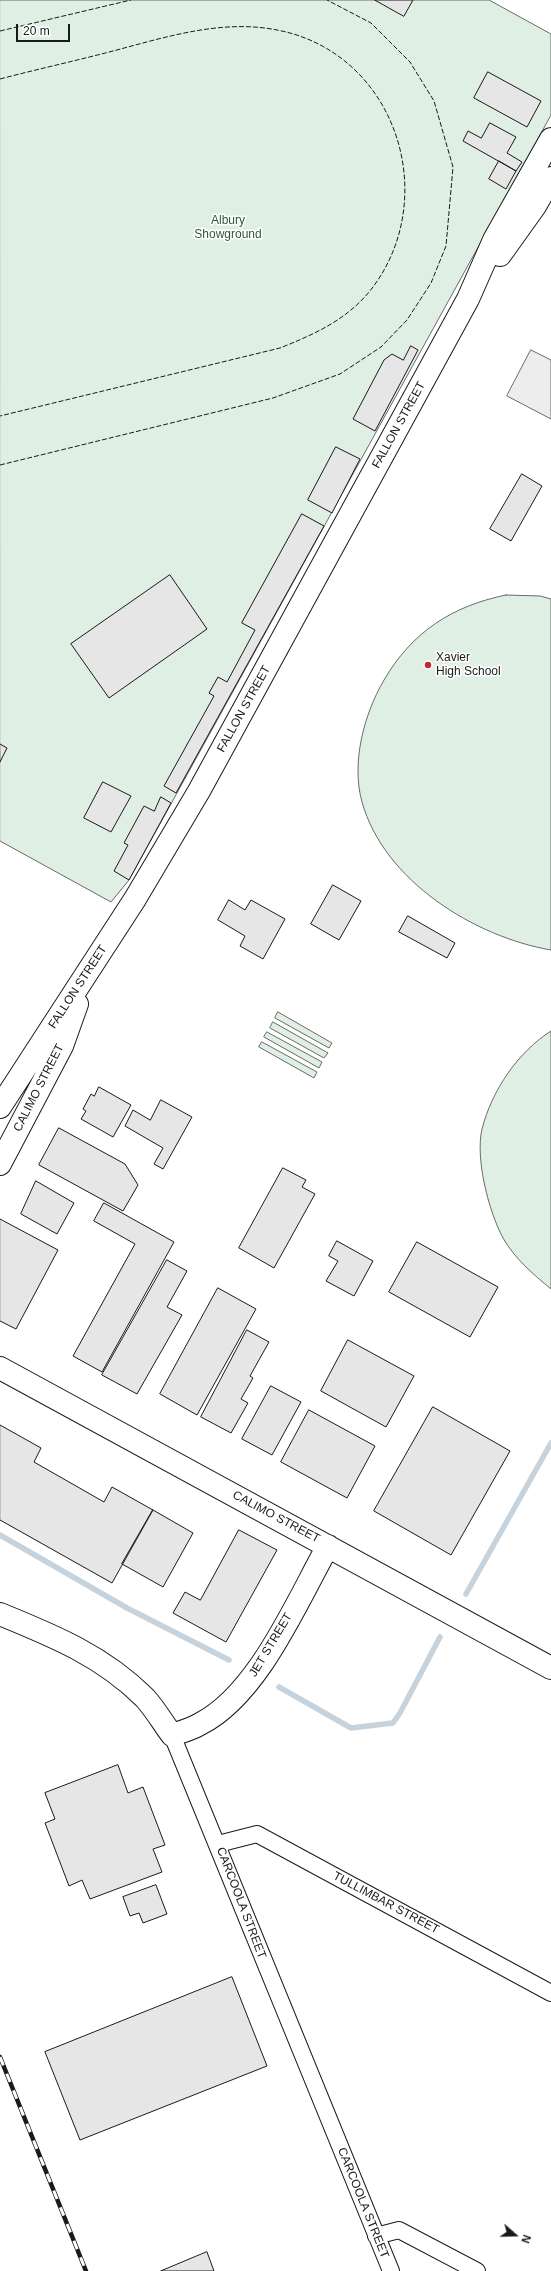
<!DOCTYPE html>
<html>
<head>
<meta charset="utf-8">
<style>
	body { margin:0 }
	#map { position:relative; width:551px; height:2271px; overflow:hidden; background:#fff; font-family:Helvetica,sans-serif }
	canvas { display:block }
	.north { position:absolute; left:495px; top:2215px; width:40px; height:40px; -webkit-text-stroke:3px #fff; paint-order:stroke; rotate:110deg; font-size:11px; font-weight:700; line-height:16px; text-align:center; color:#1a1a1a }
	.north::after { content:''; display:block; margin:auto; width:14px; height:18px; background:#1a1a1a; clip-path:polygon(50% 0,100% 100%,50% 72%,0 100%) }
	.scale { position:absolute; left:16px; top:24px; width:54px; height:18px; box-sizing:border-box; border:2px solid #1a1a1a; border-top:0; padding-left:5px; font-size:12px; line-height:14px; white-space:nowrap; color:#1a1a1a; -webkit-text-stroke:3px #fff; paint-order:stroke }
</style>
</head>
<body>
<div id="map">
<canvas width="551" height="2271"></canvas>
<div class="north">N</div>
<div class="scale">20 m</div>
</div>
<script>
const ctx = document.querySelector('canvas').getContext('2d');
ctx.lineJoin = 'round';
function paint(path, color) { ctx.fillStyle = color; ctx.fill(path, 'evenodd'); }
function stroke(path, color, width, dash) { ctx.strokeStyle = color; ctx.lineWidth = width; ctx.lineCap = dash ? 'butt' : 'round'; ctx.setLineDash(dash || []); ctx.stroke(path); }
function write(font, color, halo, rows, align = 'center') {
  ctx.font = font + ' Helvetica,sans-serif'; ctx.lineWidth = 3; ctx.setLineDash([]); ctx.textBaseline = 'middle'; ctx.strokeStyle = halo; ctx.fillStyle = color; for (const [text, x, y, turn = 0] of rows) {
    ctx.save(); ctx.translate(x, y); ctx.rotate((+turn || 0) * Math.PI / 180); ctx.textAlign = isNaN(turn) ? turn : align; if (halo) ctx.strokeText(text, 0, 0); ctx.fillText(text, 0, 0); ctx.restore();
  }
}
const green = new Path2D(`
	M 0,0 L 489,0 L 551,34 L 551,115 L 129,880 L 111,902 L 0,841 Z
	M 506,595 L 540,596 L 551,599 L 551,950 C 475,937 384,881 362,802 C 351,763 364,714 384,680 C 412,632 452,606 506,595 Z
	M 278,1012 L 332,1043 L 329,1048 L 275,1018 Z
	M 273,1022 L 328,1053 L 324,1058 L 270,1028 Z
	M 551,1031 L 551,1289 C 533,1274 515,1259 503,1238 C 489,1212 475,1159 482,1129 C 492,1090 518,1052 551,1031 Z
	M 267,1032 L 322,1062 L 319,1068 L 264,1037 Z
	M 262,1042 L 317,1072 L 314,1078 L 259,1047 Z`);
paint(green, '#e0efe3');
stroke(green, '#6a6a6a', 1);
const parking = new Path2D(`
	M 531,350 L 551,360 L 551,419 L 507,396 Z`);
paint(parking, '#ededed');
stroke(parking, '#6a6a6a', 1);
stroke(new Path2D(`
	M 0,1535 L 127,1608 L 229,1660
	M 466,1594 L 551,1443
	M 279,1687 L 351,1728 L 393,1723 L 400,1713 L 440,1637`), '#c6d2dc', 5.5);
const building = new Path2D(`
	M 375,0 L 413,0 L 404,16 Z
	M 488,72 L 541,101 L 527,127 L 474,98 Z
	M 490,123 L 516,137 L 507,153 L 522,162 L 516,171 L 463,141 L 468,131 L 481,138 Z
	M 499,161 L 516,171 L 506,189 L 489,179 Z
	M 411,346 L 418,350 L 375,431 L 353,419 L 384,360 L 392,354 L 403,360 Z
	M 336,447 L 360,459 L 332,513 L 308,500 Z
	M 522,474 L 542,486 L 511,541 L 490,529 Z
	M 302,514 L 324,526 L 176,793 L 164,786 L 214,696 L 209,693 L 218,677 L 227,682 L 255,630 L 242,623 Z
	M 170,575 L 207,629 L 109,698 L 71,644 Z
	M 0,744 L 7,748 L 0,762 Z
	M 103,782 L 131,796 L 111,832 L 84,818 Z
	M 161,797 L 171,803 L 129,880 L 114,871 L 128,845 L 124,843 L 144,806 L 154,811 Z
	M 333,885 L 361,901 L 339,940 L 311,924 Z
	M 229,900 L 245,910 L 251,900 L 285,919 L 263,959 L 240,946 L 245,936 L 218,920 Z
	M 408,916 L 455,943 L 447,958 L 399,932 Z
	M 99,1087 L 131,1105 L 113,1137 L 81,1119 L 86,1111 L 83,1109 L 91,1094 L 94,1096 Z
	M 161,1100 L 192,1117 L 163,1169 L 154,1164 L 163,1148 L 125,1126 L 133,1110 L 150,1120 Z
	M 59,1128 L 125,1164 L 138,1185 L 123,1211 L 39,1165 Z
	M 283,1168 L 306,1180 L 302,1187 L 315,1194 L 274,1268 L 239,1248 Z
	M 36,1181 L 74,1203 L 57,1234 L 21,1214 Z
	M 104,1203 L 174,1242 L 102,1372 L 73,1356 L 135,1244 L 94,1221 Z
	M 0,1219 L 58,1250 L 16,1329 L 0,1321 Z
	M 337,1241 L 373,1261 L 354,1296 L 326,1281 L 338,1261 L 329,1256 Z
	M 417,1242 L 498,1287 L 470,1337 L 389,1292 Z
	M 167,1260 L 187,1271 L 167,1307 L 182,1315 L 137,1394 L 102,1375 Z
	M 218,1288 L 256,1309 L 197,1415 L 160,1394 Z
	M 247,1330 L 269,1342 L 250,1376 L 253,1378 L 241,1399 L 248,1403 L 231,1433 L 201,1417 Z
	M 348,1340 L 414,1376 L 386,1427 L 321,1391 Z
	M 271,1386 L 301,1402 L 272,1455 L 242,1439 Z
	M 433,1407 L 510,1451 L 451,1555 L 374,1511 Z
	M 309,1410 L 375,1446 L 347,1498 L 281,1462 Z
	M 0,1425 L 41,1448 L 34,1462 L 104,1502 L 112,1487 L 153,1510 L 112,1583 L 0,1520 Z
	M 153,1510 L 193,1533 L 163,1587 L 122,1564 Z
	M 239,1530 L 277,1550 L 226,1642 L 173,1613 L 185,1592 L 200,1600 Z
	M 118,1765 L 128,1793 L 143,1787 L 165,1845 L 153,1849 L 162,1872 L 90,1899 L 82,1880 L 69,1886 L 45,1823 L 55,1819 L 45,1793 Z
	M 156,1885 L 167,1914 L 143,1923 L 139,1913 L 130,1916 L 123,1897 Z
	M 232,1977 L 267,2066 L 80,2140 L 45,2052 Z
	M 207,2252 L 214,2271 L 161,2271 Z`);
paint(building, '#e6e6e6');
stroke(building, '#1a1a1a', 1);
const street = new Path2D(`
	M 172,1735 L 391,2271
	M 218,1844 L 257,1834 L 551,1993
	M 376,2236 L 399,2230 L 477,2271`);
const secondary = new Path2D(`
	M 500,255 L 535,206 L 551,178
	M 0,1107 L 135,899 L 199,791 L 468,299 L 494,240 L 551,139
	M 0,1164 L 62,1046 L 77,1004
	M 0,1368 L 551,1668
	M 0,1614 C 54,1636 103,1656 145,1698 C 155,1709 163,1723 172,1735 C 181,1732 192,1729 200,1724 C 258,1695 297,1601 328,1546`);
stroke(street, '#1a1a1a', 18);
stroke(secondary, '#1a1a1a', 24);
stroke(street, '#fff', 16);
stroke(secondary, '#fff', 22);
const rail = new Path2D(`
	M 0,2057 L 86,2271`);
stroke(rail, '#1a1a1a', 4.5);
stroke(rail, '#fff', 3, [9]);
stroke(new Path2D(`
	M 0,31 L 131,0
	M 0,79 C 38,69 75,61 113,51 C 166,37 222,19 277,30 C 394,52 442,194 373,287 C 349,319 315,334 280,348 L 0,416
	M 0,465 L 273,398 L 340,374 L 381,347 L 407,320 L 431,283 L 446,246 L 453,167 L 434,101 L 410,62 L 371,23 L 327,0`), '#1a1a1a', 1, [5, 2]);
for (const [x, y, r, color] of [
	[428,665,4,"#c62828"]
]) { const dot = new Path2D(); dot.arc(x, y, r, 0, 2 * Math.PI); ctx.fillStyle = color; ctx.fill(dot); stroke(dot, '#fff', 1.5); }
write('12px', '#2b5a34', '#fff', [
	["Albury",228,221],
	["Showground",228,235]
]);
write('12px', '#1a1a1a', '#fff', [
	["FALLON STREET",399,425,-61],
	["FALLON STREET",244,709,-61],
	["FALLON STREET",78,987,-57],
	["CALIMO STREET",39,1088,-63],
	["CALIMO STREET",276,1517,28],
	["JET STREET",271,1645,-59],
	["CARCOOLA STREET",241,1903,69],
	["TULLIMBAR STREET",386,1903,28],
	["CARCOOLA STREET",363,2203,68]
]);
write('12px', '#1a1a1a', '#fff', [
	["Xavier",436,658],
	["High School",436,672]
], 'left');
</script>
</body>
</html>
